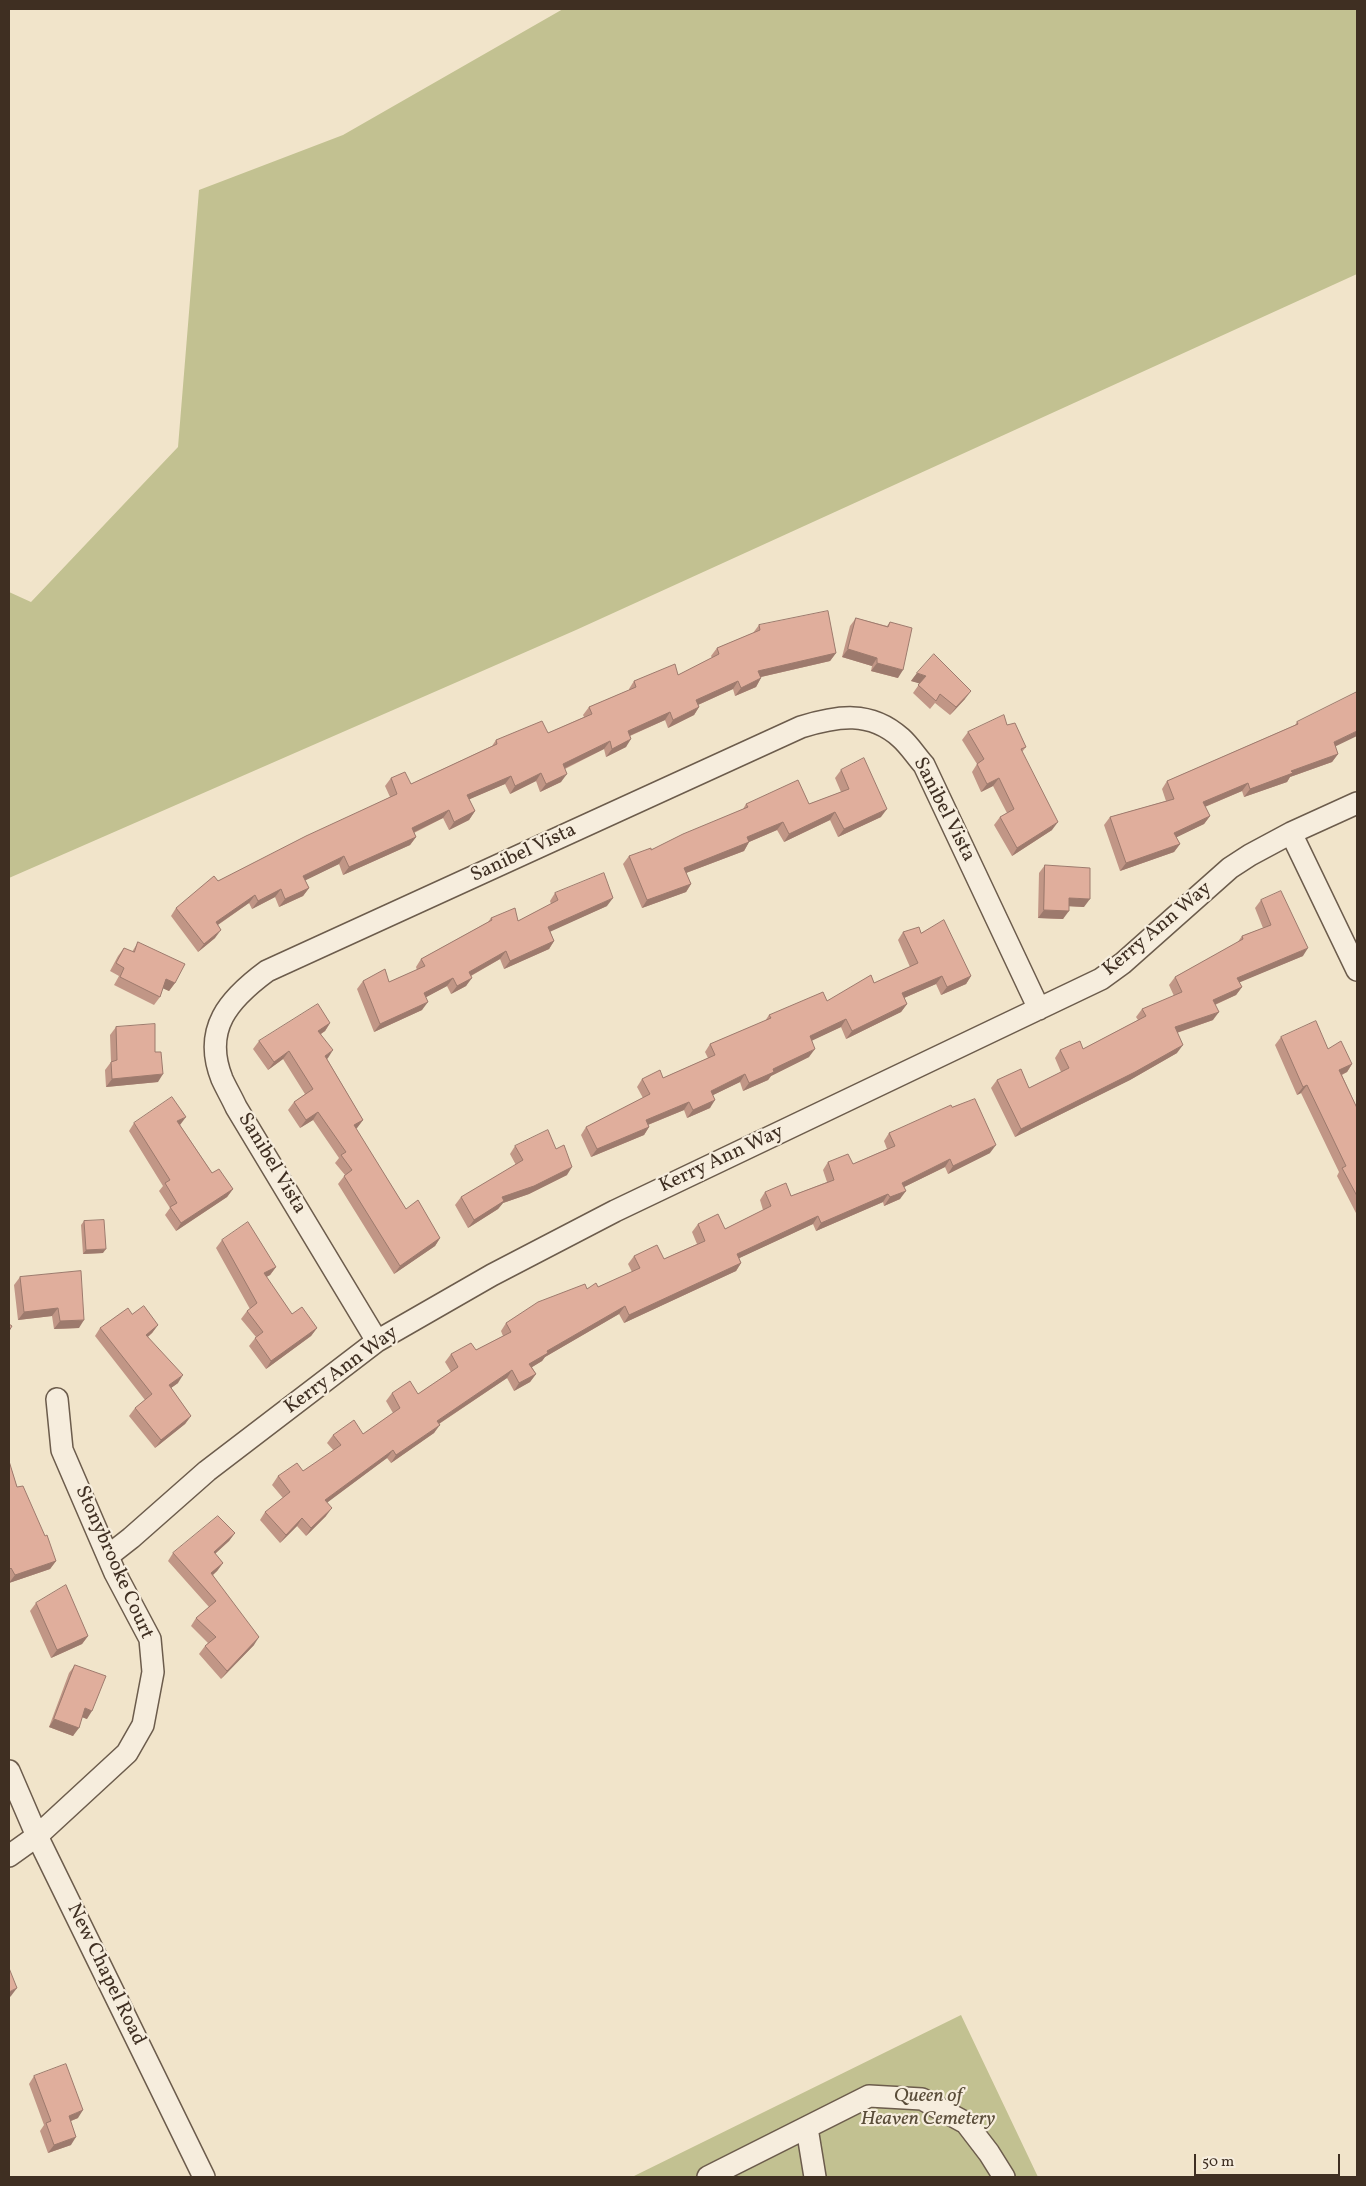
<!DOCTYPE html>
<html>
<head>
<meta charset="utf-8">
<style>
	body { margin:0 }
	#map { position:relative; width:1366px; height:2186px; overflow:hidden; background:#f1e4ca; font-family:Vollkorn,serif }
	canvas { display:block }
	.frame { position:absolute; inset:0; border:10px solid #3f2f22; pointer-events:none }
	.scale { position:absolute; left:1194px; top:2154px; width:146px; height:22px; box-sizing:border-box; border:2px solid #3f2f22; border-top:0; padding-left:6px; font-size:15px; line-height:18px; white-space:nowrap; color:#3f2f22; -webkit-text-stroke:4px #f6eddd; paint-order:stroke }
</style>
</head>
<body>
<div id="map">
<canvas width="1366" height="2186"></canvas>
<div class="frame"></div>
<div class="scale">50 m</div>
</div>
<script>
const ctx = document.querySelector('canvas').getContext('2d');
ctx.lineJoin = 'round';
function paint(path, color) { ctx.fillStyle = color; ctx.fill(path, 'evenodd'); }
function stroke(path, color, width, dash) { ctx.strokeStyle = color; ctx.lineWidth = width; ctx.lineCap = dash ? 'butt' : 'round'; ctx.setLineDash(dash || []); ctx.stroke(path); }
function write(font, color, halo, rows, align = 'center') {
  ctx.font = font + ' Vollkorn,serif'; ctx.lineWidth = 4.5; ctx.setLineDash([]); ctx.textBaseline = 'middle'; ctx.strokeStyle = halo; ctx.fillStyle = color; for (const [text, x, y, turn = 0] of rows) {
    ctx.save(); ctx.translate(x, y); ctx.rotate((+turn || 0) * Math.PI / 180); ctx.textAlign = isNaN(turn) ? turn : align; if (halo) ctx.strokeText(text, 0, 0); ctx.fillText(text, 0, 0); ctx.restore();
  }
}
paint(new Path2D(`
	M 563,9 L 1357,9 L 1357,274 L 576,630 L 9,878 L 9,592 L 31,602 L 178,447 L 199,190 L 343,135 Z
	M 961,2015 L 1038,2177 L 632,2177 Z`), '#c2c191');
const minor = new Path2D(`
	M 1291,833 L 1357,970
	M 377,1341 L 236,1107 C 232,1098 226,1088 222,1079 C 202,1029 229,999 267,971 L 801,727 C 837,716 870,710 901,738 C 909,745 916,756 924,765 L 1039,1009
	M 108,1556 L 131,1538 L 207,1471 L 377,1341 L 492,1275 L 615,1211 L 1101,979 L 1123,963 L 1230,868 L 1250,855 L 1291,833 L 1357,803
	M 9,1771 L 37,1836 L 204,2177
	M 9,1856 L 37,1836 L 127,1753 L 143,1725 L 153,1672 L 150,1639 L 115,1573 L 62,1450 L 57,1399
	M 807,2128 L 815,2177
	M 708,2177 L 869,2096 L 922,2099 L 966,2123 L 989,2153 L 1004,2177`);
stroke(minor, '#6c5c4c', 24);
stroke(minor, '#f6eddd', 21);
paint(new Path2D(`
	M 856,618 L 887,626 L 890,622 L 898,678 L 871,671 L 872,666 L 842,657 L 850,626 Z
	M 759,625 L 836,653 L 830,661 L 761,677 L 756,687 L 735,696 L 733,689 L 698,705 L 699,707 L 694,715 L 668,728 L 665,720 L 630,736 L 626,747 L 606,757 L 604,749 L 565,769 L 561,782 L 540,792 L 536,781 L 510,794 L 505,784 L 469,799 L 475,811 L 469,820 L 449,830 L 443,818 L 414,833 L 416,837 L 410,845 L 343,875 L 339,864 L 305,880 L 309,888 L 303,896 L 279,907 L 275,897 L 252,909 L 249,903 L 218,925 L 215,938 L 198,952 L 171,916 L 176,908 L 218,881 L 390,797 L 385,786 L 391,778 L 411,784 L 492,746 L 496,740 L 548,733 L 584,717 L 583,715 L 589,707 L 629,690 L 629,689 L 634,681 L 678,675 L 712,658 L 711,656 L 717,648 L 753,633 Z
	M 917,673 L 965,699 L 950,715 L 935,703 L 930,709 L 913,693 L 920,683 L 911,681 Z
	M 1297,722 L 1335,747 L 1338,754 L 1332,762 L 1290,777 L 1287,782 L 1244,797 L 1242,791 L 1205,807 L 1210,816 L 1204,824 L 1176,837 L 1180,844 L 1174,852 L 1120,871 L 1104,825 L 1110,817 L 1166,801 L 1162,789 L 1167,781 L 1295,725 Z
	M 1007,725 L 1026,747 L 1022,752 L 1052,830 L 1012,856 L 994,825 L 1000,817 L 1007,813 L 993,786 L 981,792 L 972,772 L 977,764 L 962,740 L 968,732 Z
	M 841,770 L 881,817 L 838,837 L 830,820 L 784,842 L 777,830 L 749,842 L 744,851 L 686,873 L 691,884 L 686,892 L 642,908 L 623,864 L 629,856 L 651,850 L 743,809 L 746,804 L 809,804 L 841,792 L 835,778 Z
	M 1045,865 L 1084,907 L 1069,906 L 1063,919 L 1038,918 L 1039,873 Z
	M 555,893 L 607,906 L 550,931 L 554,941 L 549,949 L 504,969 L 500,959 L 471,976 L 466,986 L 451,994 L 447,986 L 426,997 L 422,1010 L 374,1032 L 357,989 L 363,981 L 389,982 L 417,970 L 416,967 L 421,959 L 488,922 L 491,918 L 518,921 L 551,904 L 550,901 Z
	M 1261,900 L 1303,956 L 1239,982 L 1242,987 L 1236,995 L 1215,1005 L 1213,1020 L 1177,1033 L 1177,1053 L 1130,1080 L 1015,1137 L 991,1088 L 997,1080 L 1029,1088 L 1061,1072 L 1055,1058 L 1060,1050 L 1083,1049 L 1138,1020 L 1136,1017 L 1142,1009 L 1174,996 L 1169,985 L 1175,977 L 1237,943 L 1242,936 L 1263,928 L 1255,908 Z
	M 903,932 L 921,933 L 971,976 L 966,984 L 941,995 L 936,984 L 904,998 L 907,1004 L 901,1012 L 846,1039 L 841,1027 L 812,1040 L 809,1057 L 771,1076 L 768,1080 L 743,1091 L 740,1082 L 713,1095 L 710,1108 L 687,1118 L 684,1110 L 648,1125 L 649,1127 L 644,1135 L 591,1157 L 581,1135 L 586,1127 L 643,1098 L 637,1087 L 642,1079 L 663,1078 L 708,1058 L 705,1052 L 710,1044 L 765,1021 L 769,1015 L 827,1001 L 874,983 L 910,967 L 898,940 Z
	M 138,942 L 175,983 L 169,991 L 163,988 L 160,997 L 154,1005 L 114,985 L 119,976 L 110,971 L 118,956 L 124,948 L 132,952 Z
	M 330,1023 L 325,1031 L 321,1034 L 328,1058 L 327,1059 L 363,1120 L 356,1129 L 406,1209 L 440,1238 L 435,1246 L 394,1274 L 338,1184 L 345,1175 L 335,1163 L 339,1158 L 313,1120 L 300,1128 L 288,1110 L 294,1102 L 305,1094 L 283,1059 L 268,1070 L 253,1049 L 259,1041 Z
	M 116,1027 L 155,1052 L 158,1082 L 106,1087 L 105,1070 L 111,1062 L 110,1035 Z
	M 1281,1037 L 1328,1049 L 1352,1064 L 1347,1072 L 1342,1075 L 1357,1108 L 1357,1215 L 1337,1176 L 1339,1172 L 1301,1093 L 1297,1095 L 1275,1045 Z
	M 952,1107 L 990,1153 L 948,1174 L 945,1167 L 904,1187 L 900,1199 L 884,1206 L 883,1202 L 816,1231 L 813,1224 L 739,1258 L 741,1263 L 736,1271 L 624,1323 L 619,1314 L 545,1357 L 542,1361 L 532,1367 L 536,1374 L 530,1382 L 514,1391 L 507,1378 L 439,1424 L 434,1433 L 391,1463 L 387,1458 L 327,1502 L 326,1516 L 306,1536 L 297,1526 L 280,1543 L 260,1520 L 265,1512 L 283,1498 L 272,1485 L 278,1476 L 303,1471 L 334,1451 L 327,1443 L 333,1435 L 363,1434 L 393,1413 L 386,1401 L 392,1393 L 418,1394 L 451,1372 L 445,1362 L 451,1354 L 476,1350 L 503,1336 L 501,1331 L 506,1323 L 587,1289 L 598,1287 L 632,1272 L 628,1264 L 634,1256 L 664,1259 L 697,1244 L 692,1232 L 698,1224 L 725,1229 L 763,1210 L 760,1200 L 765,1192 L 791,1196 L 827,1182 L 823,1170 L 828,1162 L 853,1164 L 887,1149 L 884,1141 L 889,1133 Z
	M 134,1123 L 180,1125 L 212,1173 L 233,1189 L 227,1197 L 176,1231 L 165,1215 L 170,1208 L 159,1191 L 163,1186 L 129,1131 Z
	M 515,1146 L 567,1175 L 529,1194 L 503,1203 L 498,1209 L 468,1228 L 455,1205 L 461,1197 L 516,1165 L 510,1154 Z
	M 84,1221 L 103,1253 L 83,1254 L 81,1225 Z
	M 222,1240 L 276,1267 L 270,1275 L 266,1277 L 292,1314 L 317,1328 L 311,1336 L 266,1369 L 249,1346 L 256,1337 L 241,1319 L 247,1311 L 250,1309 L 216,1248 Z
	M 81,1271 L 79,1328 L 54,1329 L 52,1316 L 18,1320 L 14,1285 L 20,1277 Z
	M 132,1314 L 158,1325 L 152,1333 L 148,1337 L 178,1383 L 171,1388 L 191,1416 L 185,1424 L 155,1448 L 129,1416 L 135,1408 L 145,1400 L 95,1336 L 100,1328 Z
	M 9,1461 L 17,1487 L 56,1561 L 50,1569 L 9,1583 Z
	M 235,1533 L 229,1541 L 215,1554 L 223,1563 L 217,1571 L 213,1575 L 254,1645 L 221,1679 L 199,1654 L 205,1646 L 208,1643 L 191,1626 L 196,1618 L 209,1607 L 168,1561 L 173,1553 Z
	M 36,1603 L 88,1636 L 82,1644 L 51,1658 L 30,1611 Z
	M 75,1665 L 87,1719 L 82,1717 L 73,1736 L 49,1727 L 69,1673 Z
	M 34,2076 L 78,2118 L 71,2121 L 71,2145 L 48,2153 L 40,2131 L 44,2125 L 29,2084 Z`), '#c19686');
paint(new Path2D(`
	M 848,649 L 877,658 L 872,666 L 842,657 Z
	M 836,653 L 830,661 L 752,679 L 758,671 Z
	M 877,663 L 903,670 L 898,678 L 871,671 Z
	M 917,673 L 926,676 L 921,684 L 911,681 Z
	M 761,678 L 756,687 L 735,696 L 741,688 Z
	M 738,681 L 733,689 L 691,708 L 696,700 Z
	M 971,691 L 965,699 L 950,715 L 956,707 Z
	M 699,707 L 694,715 L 668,728 L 673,720 Z
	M 670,712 L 665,720 L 622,739 L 628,731 Z
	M 1357,731 L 1357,736 L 1328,750 L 1334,742 Z
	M 631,739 L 626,747 L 606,757 L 612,749 Z
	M 610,741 L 604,749 L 557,772 L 563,764 Z
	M 1338,754 L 1332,762 L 1290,777 L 1287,782 L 1244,797 L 1250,789 L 1291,771 Z
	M 541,773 L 536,781 L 510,794 L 515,786 Z
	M 567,774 L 561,782 L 540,792 L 546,784 Z
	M 511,776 L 505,784 L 461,803 L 467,795 Z
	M 999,778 L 993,786 L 981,792 L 987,784 Z
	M 1248,783 L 1242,791 L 1197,810 L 1203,802 Z
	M 887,809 L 881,817 L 838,837 L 844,829 Z
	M 449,810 L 443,818 L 406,836 L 412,828 Z
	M 475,811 L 469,820 L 449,830 L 454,822 Z
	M 835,812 L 830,820 L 784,842 L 789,834 Z
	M 1210,816 L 1204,824 L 1169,841 L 1174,833 Z
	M 783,822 L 777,830 L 742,845 L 747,837 Z
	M 1058,822 L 1052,830 L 1012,856 L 1017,848 Z
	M 416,837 L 410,845 L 343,875 L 349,867 Z
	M 749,842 L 744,851 L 678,876 L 684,868 Z
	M 1180,844 L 1174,852 L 1120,871 L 1126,863 Z
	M 344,856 L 339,864 L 298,884 L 303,876 Z
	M 691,884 L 686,892 L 642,908 L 647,900 Z
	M 309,888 L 303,896 L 279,907 L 285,899 Z
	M 281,889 L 275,897 L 252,909 L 258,901 Z
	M 255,895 L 249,903 L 210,930 L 216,922 Z
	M 613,898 L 607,906 L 543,935 L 548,927 Z
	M 1069,898 L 1090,899 L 1084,907 L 1064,906 Z
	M 1044,910 L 1069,911 L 1063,919 L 1038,918 Z
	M 221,930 L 215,938 L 198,952 L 204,944 Z
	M 554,941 L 549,949 L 504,969 L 510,961 Z
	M 1308,948 L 1303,956 L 1231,986 L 1237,978 Z
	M 506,951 L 500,959 L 463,980 L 469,972 Z
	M 942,976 L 936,984 L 897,1001 L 902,993 Z
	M 971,976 L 966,984 L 941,995 L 947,987 Z
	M 453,978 L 447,986 L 419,1001 L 424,993 Z
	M 472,978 L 466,986 L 451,994 L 457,986 Z
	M 166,979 L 175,983 L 169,991 L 160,987 Z
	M 1242,987 L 1236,995 L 1207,1008 L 1213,1000 Z
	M 428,1002 L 422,1010 L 374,1032 L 380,1024 Z
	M 907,1004 L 901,1012 L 846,1039 L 852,1031 Z
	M 1219,1012 L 1213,1020 L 1170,1035 L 1175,1027 Z
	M 846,1019 L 841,1027 L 805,1044 L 810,1036 Z
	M 330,1023 L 325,1031 L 313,1039 L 318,1031 Z
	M 1183,1045 L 1177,1053 L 1130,1080 L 1015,1137 L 1021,1129 Z
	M 815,1049 L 809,1057 L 771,1076 L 768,1080 L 743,1091 L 749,1083 L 773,1069 Z
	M 333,1050 L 328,1058 L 319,1064 L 325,1056 Z
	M 289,1051 L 283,1059 L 268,1070 L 274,1062 Z
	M 1352,1064 L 1347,1072 L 1334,1078 L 1339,1070 Z
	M 163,1074 L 158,1082 L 106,1087 L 112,1079 Z
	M 745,1074 L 740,1082 L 705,1099 L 711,1091 Z
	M 1307,1085 L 1301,1093 L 1297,1095 L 1303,1087 Z
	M 715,1100 L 710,1108 L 687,1118 L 693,1110 Z
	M 689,1102 L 684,1110 L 640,1128 L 646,1120 Z
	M 318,1112 L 313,1120 L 300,1128 L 306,1120 Z
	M 186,1117 L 180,1125 L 172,1129 L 177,1121 Z
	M 363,1120 L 357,1128 L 348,1133 L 354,1125 Z
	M 649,1127 L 644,1135 L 591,1157 L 597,1149 Z
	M 996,1145 L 990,1153 L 948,1174 L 953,1166 Z
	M 950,1159 L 945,1167 L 896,1191 L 902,1183 Z
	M 572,1167 L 567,1175 L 529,1194 L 503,1203 L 498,1209 L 468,1228 L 474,1220 L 502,1197 Z
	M 233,1189 L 227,1197 L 176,1231 L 181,1223 Z
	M 906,1191 L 900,1199 L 884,1206 L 890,1197 Z
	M 888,1194 L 883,1202 L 816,1231 L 821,1223 Z
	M 818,1216 L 813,1224 L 731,1262 L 737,1254 Z
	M 440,1238 L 435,1246 L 394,1274 L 400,1266 Z
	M 106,1249 L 103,1253 L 83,1254 L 86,1250 Z
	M 741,1263 L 736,1271 L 624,1323 L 629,1315 Z
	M 276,1267 L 270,1275 L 259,1281 L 264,1273 Z
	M 625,1306 L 619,1314 L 545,1357 L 542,1361 L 524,1372 L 529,1364 L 547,1351 Z
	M 58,1308 L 52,1316 L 18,1320 L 24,1312 Z
	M 84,1320 L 79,1328 L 54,1329 L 60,1321 Z
	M 158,1325 L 152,1333 L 140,1343 L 146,1335 Z
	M 317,1328 L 311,1336 L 266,1369 L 271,1361 Z
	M 512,1370 L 507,1378 L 431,1429 L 437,1421 Z
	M 536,1374 L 530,1382 L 514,1391 L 519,1383 Z
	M 183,1375 L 178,1383 L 164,1393 L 169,1385 Z
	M 191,1416 L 185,1424 L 155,1448 L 161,1440 Z
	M 440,1425 L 434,1433 L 391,1463 L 396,1455 Z
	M 393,1450 L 387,1458 L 320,1508 L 325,1500 Z
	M 332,1508 L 326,1516 L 306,1536 L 311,1528 Z
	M 302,1518 L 297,1526 L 280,1543 L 286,1535 Z
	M 235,1533 L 229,1541 L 208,1560 L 214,1552 Z
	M 56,1561 L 50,1569 L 9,1583 L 15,1575 Z
	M 223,1563 L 217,1571 L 206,1581 L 211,1573 Z
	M 88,1636 L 82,1644 L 51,1658 L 57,1650 Z
	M 259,1637 L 254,1645 L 221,1679 L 227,1671 Z
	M 85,1708 L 92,1711 L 87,1719 L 79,1716 Z
	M 54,1719 L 79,1728 L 73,1736 L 49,1727 Z
	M 17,1988 L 11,1996 L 9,1998 L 9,1992 Z
	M 83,2110 L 78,2118 L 63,2124 L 69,2116 Z
	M 76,2137 L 71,2145 L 48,2153 L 54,2145 Z`), '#9d7a6d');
const building = new Path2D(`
	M 828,611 L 836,653 L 758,671 L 761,678 L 741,688 L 738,681 L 696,700 L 699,707 L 673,720 L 670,712 L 628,731 L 631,739 L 612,749 L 610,741 L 563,764 L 567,774 L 546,784 L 541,773 L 515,786 L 511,776 L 467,795 L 475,811 L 454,822 L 449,810 L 412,828 L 416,837 L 349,867 L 344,856 L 303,876 L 309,888 L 285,899 L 281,889 L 258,901 L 255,895 L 216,922 L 221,930 L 204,944 L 176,908 L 214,876 L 218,881 L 306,836 L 397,794 L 391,778 L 405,772 L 411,784 L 497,744 L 496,740 L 542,721 L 548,733 L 592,714 L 589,707 L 636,687 L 634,681 L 675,664 L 678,675 L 719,654 L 717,648 L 760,630 L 759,625 Z
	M 856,618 L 888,627 L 890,622 L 912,628 L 903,670 L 877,663 L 877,658 L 848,649 Z
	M 934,654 L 971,691 L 956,707 L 940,694 L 936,701 L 918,685 L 926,676 L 917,673 Z
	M 1357,692 L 1357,731 L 1334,742 L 1338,754 L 1291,771 L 1293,773 L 1250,789 L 1248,783 L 1203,802 L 1210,816 L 1174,833 L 1180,844 L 1126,863 L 1110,817 L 1174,799 L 1167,781 L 1298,724 L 1297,722 Z
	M 1004,715 L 1007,725 L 1015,723 L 1026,747 L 1021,749 L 1058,822 L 1017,848 L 1000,817 L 1014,809 L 999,778 L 987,784 L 977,764 L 984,759 L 968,732 Z
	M 864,758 L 887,809 L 844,829 L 835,812 L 789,834 L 783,822 L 747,837 L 749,842 L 684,868 L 691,884 L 647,900 L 629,856 L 651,848 L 651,850 L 683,834 L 748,807 L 746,804 L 798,780 L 809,804 L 849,789 L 841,770 Z
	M 1045,865 L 1090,868 L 1090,899 L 1069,898 L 1069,911 L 1044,910 Z
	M 604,873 L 613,898 L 548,927 L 554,941 L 510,961 L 506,951 L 469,972 L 472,978 L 457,986 L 453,978 L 424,993 L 428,1002 L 380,1024 L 363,981 L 385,969 L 389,982 L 425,966 L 421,959 L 492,920 L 491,918 L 515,908 L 518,921 L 558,900 L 555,893 Z
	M 1281,891 L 1308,948 L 1237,978 L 1242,987 L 1213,1000 L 1219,1012 L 1175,1027 L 1183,1045 L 1135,1072 L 1021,1129 L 997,1080 L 1021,1069 L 1029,1088 L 1069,1068 L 1060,1050 L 1080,1041 L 1083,1049 L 1146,1016 L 1142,1009 L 1182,992 L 1175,977 L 1243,939 L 1242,936 L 1271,925 L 1261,900 Z
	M 944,920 L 971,976 L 947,987 L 942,976 L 902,993 L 907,1004 L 852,1031 L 846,1019 L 810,1036 L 815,1049 L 773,1069 L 774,1072 L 749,1083 L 745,1074 L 711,1091 L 715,1100 L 693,1110 L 689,1102 L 646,1120 L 649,1127 L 597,1149 L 586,1127 L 650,1094 L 642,1079 L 660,1070 L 663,1078 L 715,1055 L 710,1044 L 771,1018 L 769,1015 L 823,992 L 827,1001 L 871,975 L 874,983 L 918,963 L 903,932 L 919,927 L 921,933 Z
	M 138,942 L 185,964 L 175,983 L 166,979 L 160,997 L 120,977 L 124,968 L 116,963 L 124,948 L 134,952 Z
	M 318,1004 L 330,1023 L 318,1031 L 333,1050 L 325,1056 L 363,1120 L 354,1125 L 406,1209 L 418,1200 L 440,1238 L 400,1266 L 344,1176 L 352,1170 L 341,1155 L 346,1152 L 318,1112 L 306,1120 L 294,1102 L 313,1089 L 289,1051 L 274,1062 L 259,1041 Z
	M 1316,1021 L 1328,1049 L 1341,1041 L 1352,1064 L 1339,1070 L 1357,1108 L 1357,1196 L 1342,1168 L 1346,1166 L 1307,1085 L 1303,1087 L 1281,1037 Z
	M 155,1024 L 155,1052 L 161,1052 L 163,1074 L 112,1079 L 111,1062 L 117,1060 L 116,1027 Z
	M 172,1097 L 186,1117 L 177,1121 L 212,1173 L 219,1169 L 233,1189 L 181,1223 L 170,1207 L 177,1203 L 165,1183 L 170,1180 L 134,1123 Z
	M 975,1099 L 996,1145 L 953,1166 L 950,1159 L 902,1183 L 906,1191 L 890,1197 L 888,1194 L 821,1223 L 818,1216 L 737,1254 L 741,1263 L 629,1315 L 625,1306 L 547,1351 L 548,1353 L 529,1364 L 536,1374 L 519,1383 L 512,1370 L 437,1421 L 440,1425 L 396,1455 L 393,1450 L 325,1500 L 332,1508 L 311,1528 L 302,1518 L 286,1535 L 265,1512 L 290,1492 L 278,1476 L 297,1463 L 303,1471 L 341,1445 L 333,1435 L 354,1420 L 363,1434 L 400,1408 L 392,1393 L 410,1381 L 418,1394 L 458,1367 L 451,1354 L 471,1343 L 476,1350 L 511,1332 L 506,1323 L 538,1302 L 585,1284 L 587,1289 L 596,1283 L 598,1287 L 640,1268 L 634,1256 L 657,1245 L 664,1259 L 705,1241 L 698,1224 L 718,1214 L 725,1229 L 771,1206 L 765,1192 L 786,1183 L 791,1196 L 834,1180 L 828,1162 L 848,1154 L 853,1164 L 895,1146 L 889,1133 L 951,1105 L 952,1107 Z
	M 548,1130 L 556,1149 L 564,1145 L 572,1167 L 534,1186 L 502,1197 L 504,1201 L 474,1220 L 461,1197 L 523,1160 L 515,1146 Z
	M 104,1220 L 106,1249 L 86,1250 L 84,1221 Z
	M 248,1222 L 276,1267 L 264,1273 L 292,1314 L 302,1307 L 317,1328 L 271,1361 L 255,1338 L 263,1332 L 247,1311 L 257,1303 L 222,1240 Z
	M 81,1271 L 84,1320 L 60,1321 L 58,1308 L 24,1312 L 20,1277 Z
	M 144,1306 L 158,1325 L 146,1335 L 183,1375 L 169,1385 L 191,1416 L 161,1440 L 135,1408 L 152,1394 L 100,1328 L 128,1308 L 132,1314 Z
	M 9,1324 L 12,1326 L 9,1331 Z
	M 9,1461 L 17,1487 L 23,1486 L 45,1536 L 47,1535 L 56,1561 L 15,1575 L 11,1568 L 9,1570 Z
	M 218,1516 L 235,1533 L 214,1552 L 223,1563 L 211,1573 L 259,1637 L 227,1671 L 205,1646 L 216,1637 L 196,1618 L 216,1601 L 173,1553 Z
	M 66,1585 L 88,1636 L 57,1650 L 36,1603 Z
	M 75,1665 L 106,1676 L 92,1711 L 85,1708 L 79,1728 L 54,1719 Z
	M 9,1968 L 17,1988 L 9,1992 Z
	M 66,2064 L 83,2110 L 69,2116 L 76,2137 L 54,2145 L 46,2123 L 51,2121 L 34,2076 Z`);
paint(building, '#e0ae9c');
stroke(building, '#9d7a6d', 1);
write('20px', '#3f2f22', '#f6eddd', [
	["Sanibel Vista",943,810,63],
	["Sanibel Vista",524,854,-25],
	["Kerry Ann Way",1158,930,-40],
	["Kerry Ann Way",722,1160,-25],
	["Sanibel Vista",271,1164,59],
	["Kerry Ann Way",342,1371,-36],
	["Stonybrooke Court",113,1563,66],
	["New Chapel Road",105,1975,64]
]);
write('italic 20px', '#594c38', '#f6eddd', [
	["Queen of",928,2097],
	["Heaven Cemetery",928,2120]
]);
</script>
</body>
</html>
